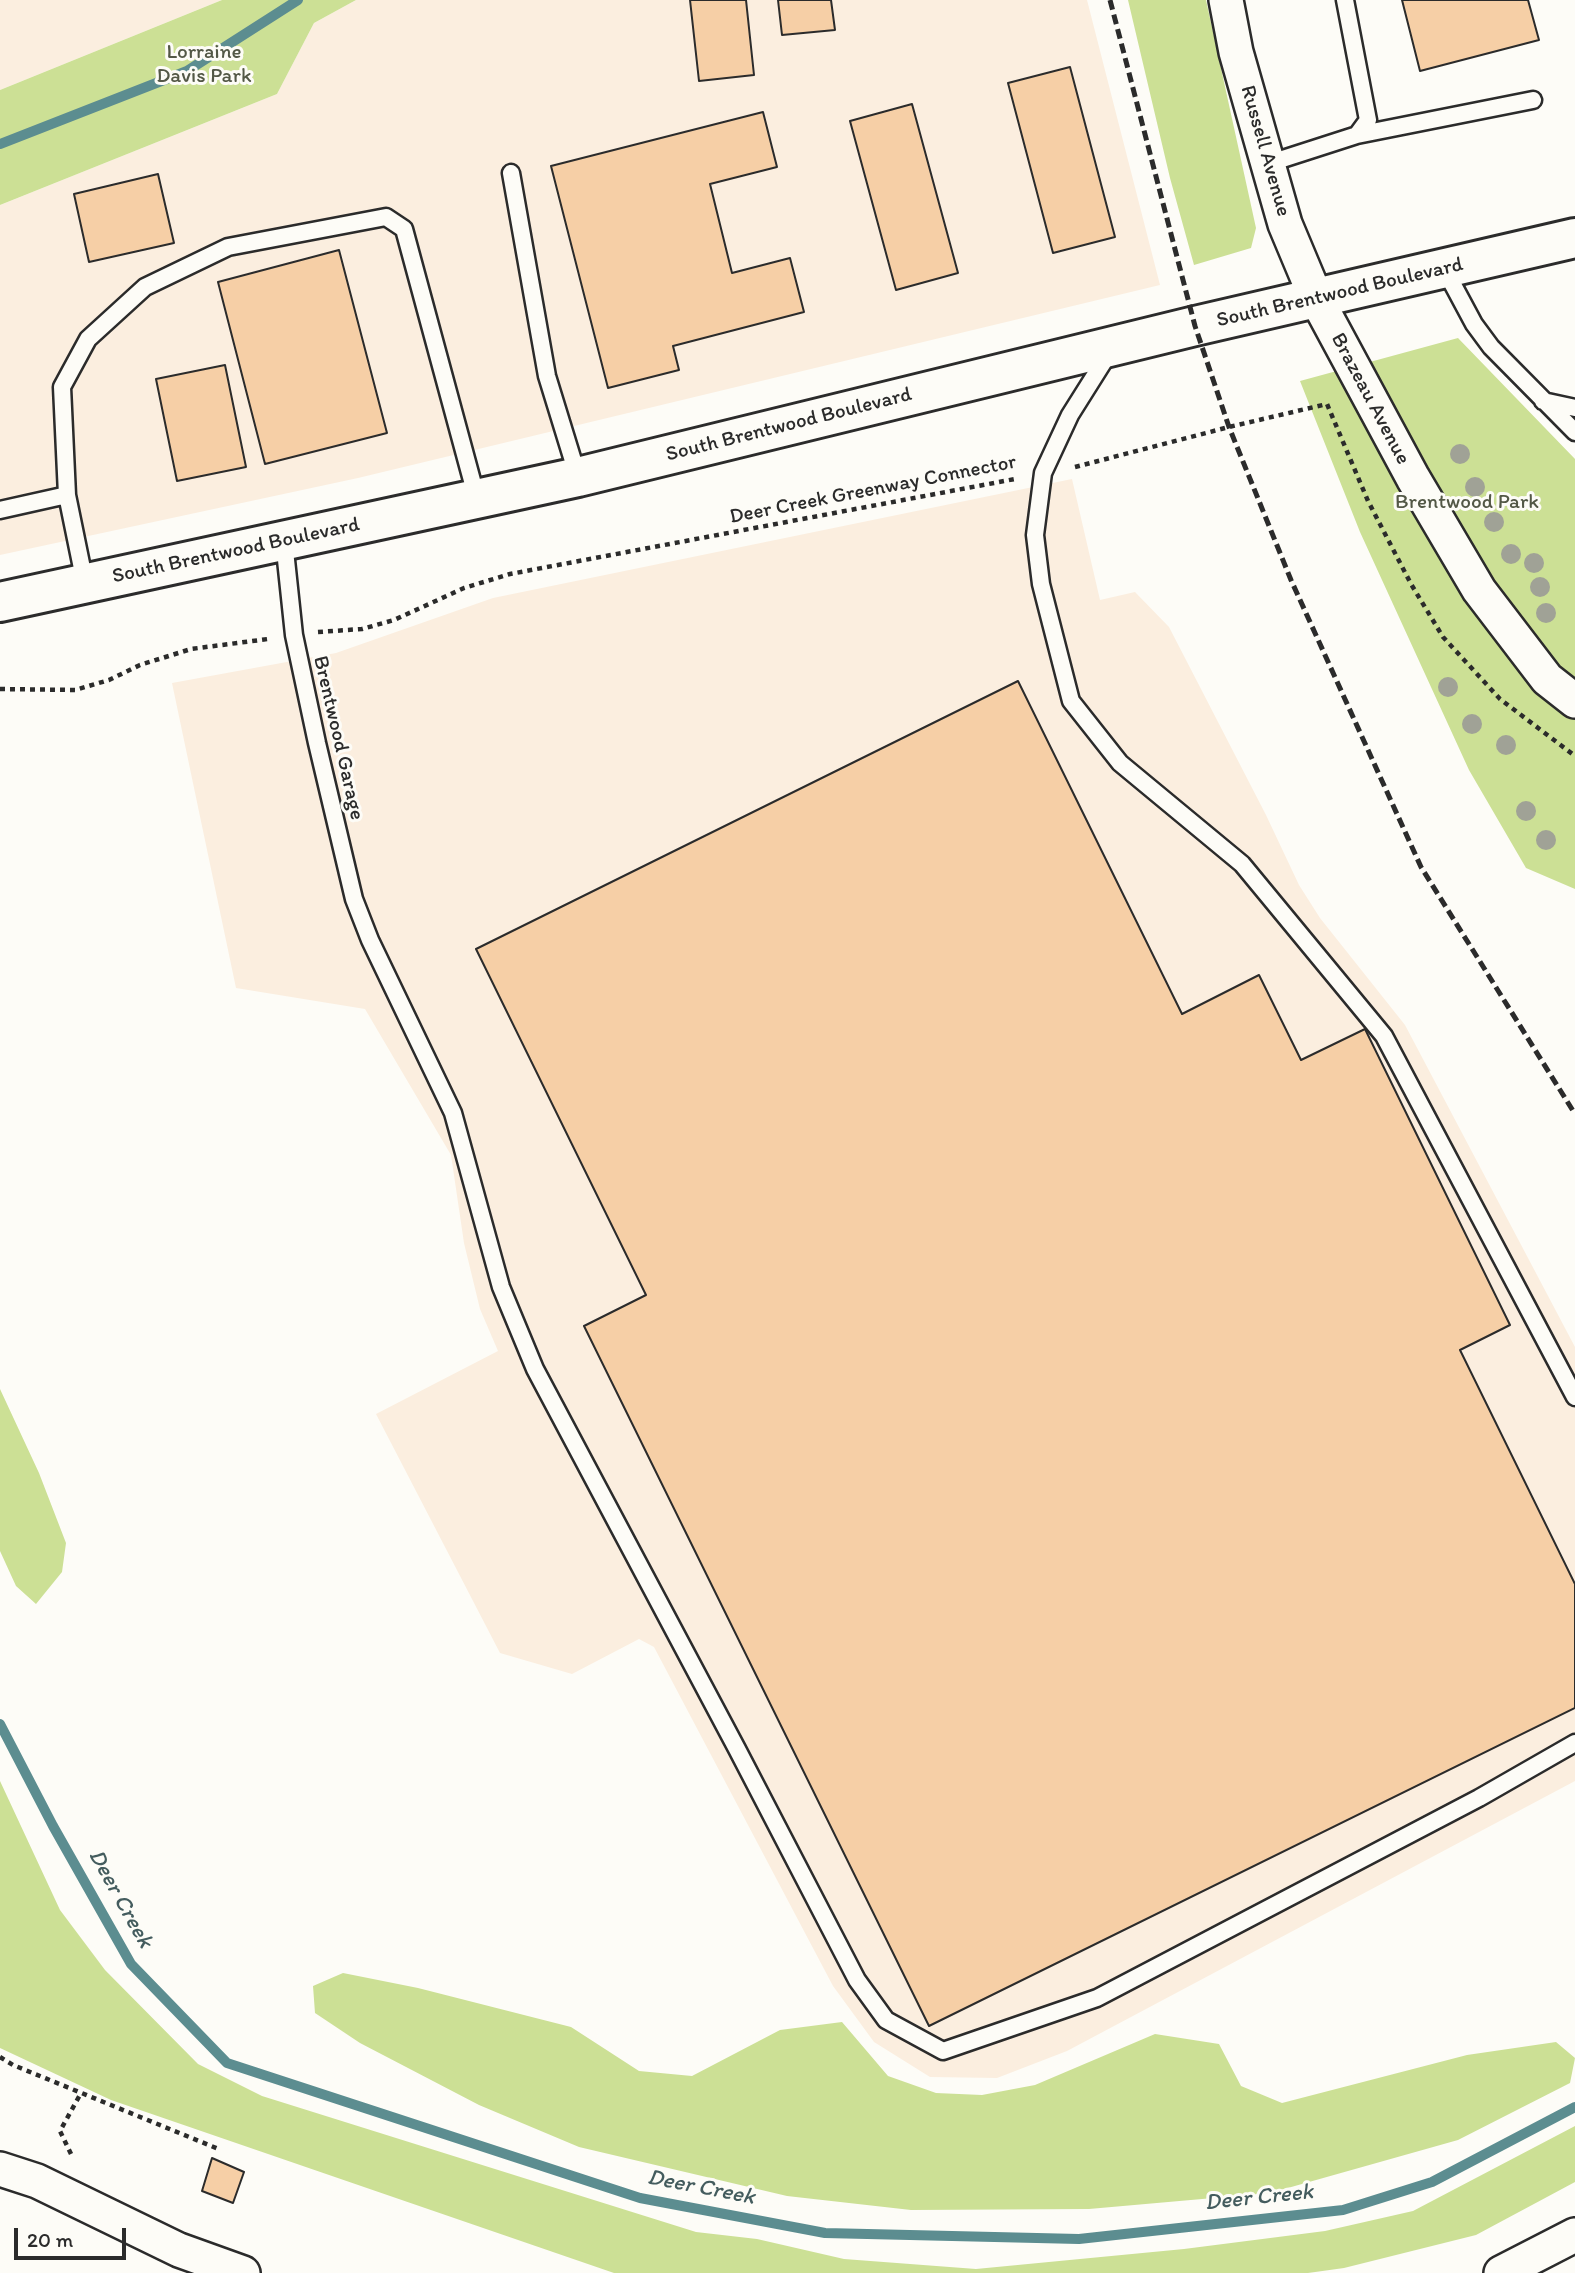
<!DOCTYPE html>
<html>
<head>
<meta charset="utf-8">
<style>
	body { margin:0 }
	#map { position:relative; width:1575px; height:2273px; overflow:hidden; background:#fdfcf7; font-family:Itim,sans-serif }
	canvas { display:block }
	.scale { position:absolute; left:14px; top:2228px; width:112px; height:32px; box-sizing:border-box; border:4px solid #2b2b2b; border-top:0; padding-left:9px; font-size:21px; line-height:24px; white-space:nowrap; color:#2b2b2b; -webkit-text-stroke:5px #fdfcf7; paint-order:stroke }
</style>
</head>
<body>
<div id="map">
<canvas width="1575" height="2273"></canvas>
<div class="scale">20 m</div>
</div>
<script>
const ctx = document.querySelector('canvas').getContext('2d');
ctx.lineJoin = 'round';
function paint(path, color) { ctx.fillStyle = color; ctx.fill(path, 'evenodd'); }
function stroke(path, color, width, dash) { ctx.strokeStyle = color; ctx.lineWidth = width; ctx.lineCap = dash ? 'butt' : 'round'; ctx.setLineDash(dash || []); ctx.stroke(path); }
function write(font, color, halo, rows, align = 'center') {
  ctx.font = font + ' Itim,sans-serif'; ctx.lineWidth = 6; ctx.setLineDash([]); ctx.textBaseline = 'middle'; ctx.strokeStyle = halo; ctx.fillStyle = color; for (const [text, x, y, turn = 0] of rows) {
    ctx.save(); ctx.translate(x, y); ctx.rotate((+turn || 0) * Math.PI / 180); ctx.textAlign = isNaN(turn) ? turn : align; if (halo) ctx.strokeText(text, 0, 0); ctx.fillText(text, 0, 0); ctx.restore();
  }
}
paint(new Path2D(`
	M 0,0 L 222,0 L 0,90 Z
	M 356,0 L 1087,0 L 1160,285 L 358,478 L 0,555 L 0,205 L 277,94 L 314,23 Z
	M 1072,479 L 1100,600 L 1135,592 L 1169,627 L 1266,815 L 1299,885 L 1320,918 L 1405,1025 L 1575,1347 L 1575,1781 L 1067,2051 L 997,2078 L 930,2077 L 874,2042 L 833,1986 L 654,1647 L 639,1639 L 572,1674 L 500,1653 L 376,1414 L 498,1351 L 480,1309 L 464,1243 L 451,1155 L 365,1009 L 236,988 L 172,683 L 336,653 L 493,598 Z`), '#fbeedf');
paint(new Path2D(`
	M 222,0 L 356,0 L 314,23 L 277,94 L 0,205 L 0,90 Z
	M 1128,0 L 1206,0 L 1256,228 L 1251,248 L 1194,265 L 1170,178 Z
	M 1458,338 L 1575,459 L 1575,889 L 1526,868 L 1469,770 L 1360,532 L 1300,381 Z
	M 0,1389 L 39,1473 L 66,1543 L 62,1572 L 36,1604 L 16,1586 L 0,1551 Z
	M 0,1781 L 60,1910 L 105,1970 L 198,2064 L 262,2096 L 696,2232 L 757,2239 L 844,2259 L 976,2269 L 1184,2249 L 1325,2231 L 1413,2211 L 1575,2126 L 1575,2182 L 1476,2235 L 1344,2268 L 1308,2273 L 614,2273 L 111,2100 L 0,2048 Z
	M 343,1973 L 418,1988 L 571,2027 L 639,2071 L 692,2076 L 780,2030 L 842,2022 L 888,2076 L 936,2093 L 982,2095 L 1035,2085 L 1155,2034 L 1219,2044 L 1241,2086 L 1282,2103 L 1467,2055 L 1556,2042 L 1575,2058 L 1570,2083 L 1458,2140 L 1270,2193 L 1089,2209 L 911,2210 L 787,2196 L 579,2147 L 479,2105 L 360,2043 L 315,2013 L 313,1986 Z`), '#cce095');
stroke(new Path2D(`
	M 0,144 L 187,71 L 298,0
	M 0,1724 L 53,1826 L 131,1964 L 227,2063 L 640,2198 L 825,2233 L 1079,2239 L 1343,2210 L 1432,2182 L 1575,2107`), '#5c8d90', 10);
const building = new Path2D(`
	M 690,0 L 746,0 L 754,75 L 699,81 Z
	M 778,0 L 831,0 L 835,30 L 782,35 Z
	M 1402,0 L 1528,0 L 1539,40 L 1420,71 Z
	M 1070,67 L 1115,237 L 1053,253 L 1008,83 Z
	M 912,104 L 958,273 L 896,290 L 850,121 Z
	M 763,112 L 777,167 L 710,184 L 732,273 L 790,258 L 804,312 L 673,346 L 679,370 L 608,388 L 551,166 Z
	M 158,174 L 174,243 L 89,262 L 74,194 Z
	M 339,250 L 387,433 L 265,464 L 218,282 Z
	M 225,365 L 246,467 L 177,481 L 156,379 Z
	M 1018,681 L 1182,1014 L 1259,975 L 1301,1060 L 1365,1029 L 1510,1325 L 1460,1350 L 1575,1584 L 1575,1708 L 929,2026 L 584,1326 L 646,1295 L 476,949 Z
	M 212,2158 L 244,2172 L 233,2203 L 202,2191 Z`);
paint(building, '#f6cfa6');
stroke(building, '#2b2b2b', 2);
const lane = new Path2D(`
	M 1357,135 L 1533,100
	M 1267,164 L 1357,135 L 1368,120 L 1345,0
	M 511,173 L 547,376 L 578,477
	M 1444,268 L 1474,324 L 1491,347 L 1575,432
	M 1109,353 L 1070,415 L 1043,473 L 1035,535 L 1041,584 L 1071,701 L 1120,763 L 1242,864 L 1384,1036 L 1575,1397
	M 1543,401 L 1575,408
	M 0,510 L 67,495
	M 284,541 L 294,635 L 317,743 L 354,899 L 370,940 L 453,1113 L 501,1287 L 535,1369 L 737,1749 L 857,1980 L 886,2020 L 943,2051 L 1097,1998 L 1479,1798 L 1575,1743
	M 85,583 L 67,495 L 62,387 L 88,339 L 145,287 L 228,247 L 386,217 L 404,229 L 477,499`);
const street = new Path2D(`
	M 1226,0 L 1236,52 L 1285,224 L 1316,298 L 1413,478 L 1479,590 L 1547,679 L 1575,701
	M 0,2169 L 37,2181 L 179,2250 L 243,2273
	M 1501,2273 L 1575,2235`);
const secondary = new Path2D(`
	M 0,602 L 578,477 L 1195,326 L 1575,238`);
stroke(lane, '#2b2b2b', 21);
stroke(street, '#2b2b2b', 38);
stroke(secondary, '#2b2b2b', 44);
stroke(new Path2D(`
	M 1075,467 L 1229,427 L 1327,404 L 1368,501 L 1411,584 L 1443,637 L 1500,699 L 1575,756
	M 318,632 L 362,629 L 394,620 L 464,588 L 510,574 L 1015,479
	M 0,689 L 75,690 L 109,680 L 140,665 L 191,649 L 268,639
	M 0,2057 L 13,2065 L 221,2150
	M 71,2154 L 60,2131 L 81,2093`), '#2b2b2b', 4.5, [5, 5]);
stroke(lane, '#fdfcf7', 16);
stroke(street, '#fdfcf7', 33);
stroke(secondary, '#fdfcf7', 38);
stroke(new Path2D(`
	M 1110,0 L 1195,326 L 1229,427 L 1291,580 L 1421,867 L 1575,1114`), '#2b2b2b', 5, [10, 5]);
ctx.fillStyle = '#a0a296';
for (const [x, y] of [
	[1460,454],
	[1475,487],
	[1494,522],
	[1511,554],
	[1534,563],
	[1540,587],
	[1546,613],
	[1448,687],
	[1472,724],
	[1506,745],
	[1526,811],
	[1546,840]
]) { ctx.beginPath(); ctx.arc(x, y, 10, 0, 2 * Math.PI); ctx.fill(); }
write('21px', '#535846', '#fdfcf7', [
	["Lorraine",204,53],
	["Davis Park",204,77],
	["Brentwood Park",1467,503]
]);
write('21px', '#2b2b2b', '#fdfcf7', [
	["Russell Avenue",1265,151,74],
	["South Brentwood Boulevard",1340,293,-13],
	["Brazeau Avenue",1370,399,62],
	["South Brentwood Boulevard",789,425,-14],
	["Deer Creek Greenway Connector",873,490,-11],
	["South Brentwood Boulevard",236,551,-12],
	["Brentwood Garage",338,738,77]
]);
write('italic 23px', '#445c5e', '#fdfcf7', [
	["Deer Creek",120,1899,61],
	["Deer Creek",701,2188,11],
	["Deer Creek",1259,2198,-6]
]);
</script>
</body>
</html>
